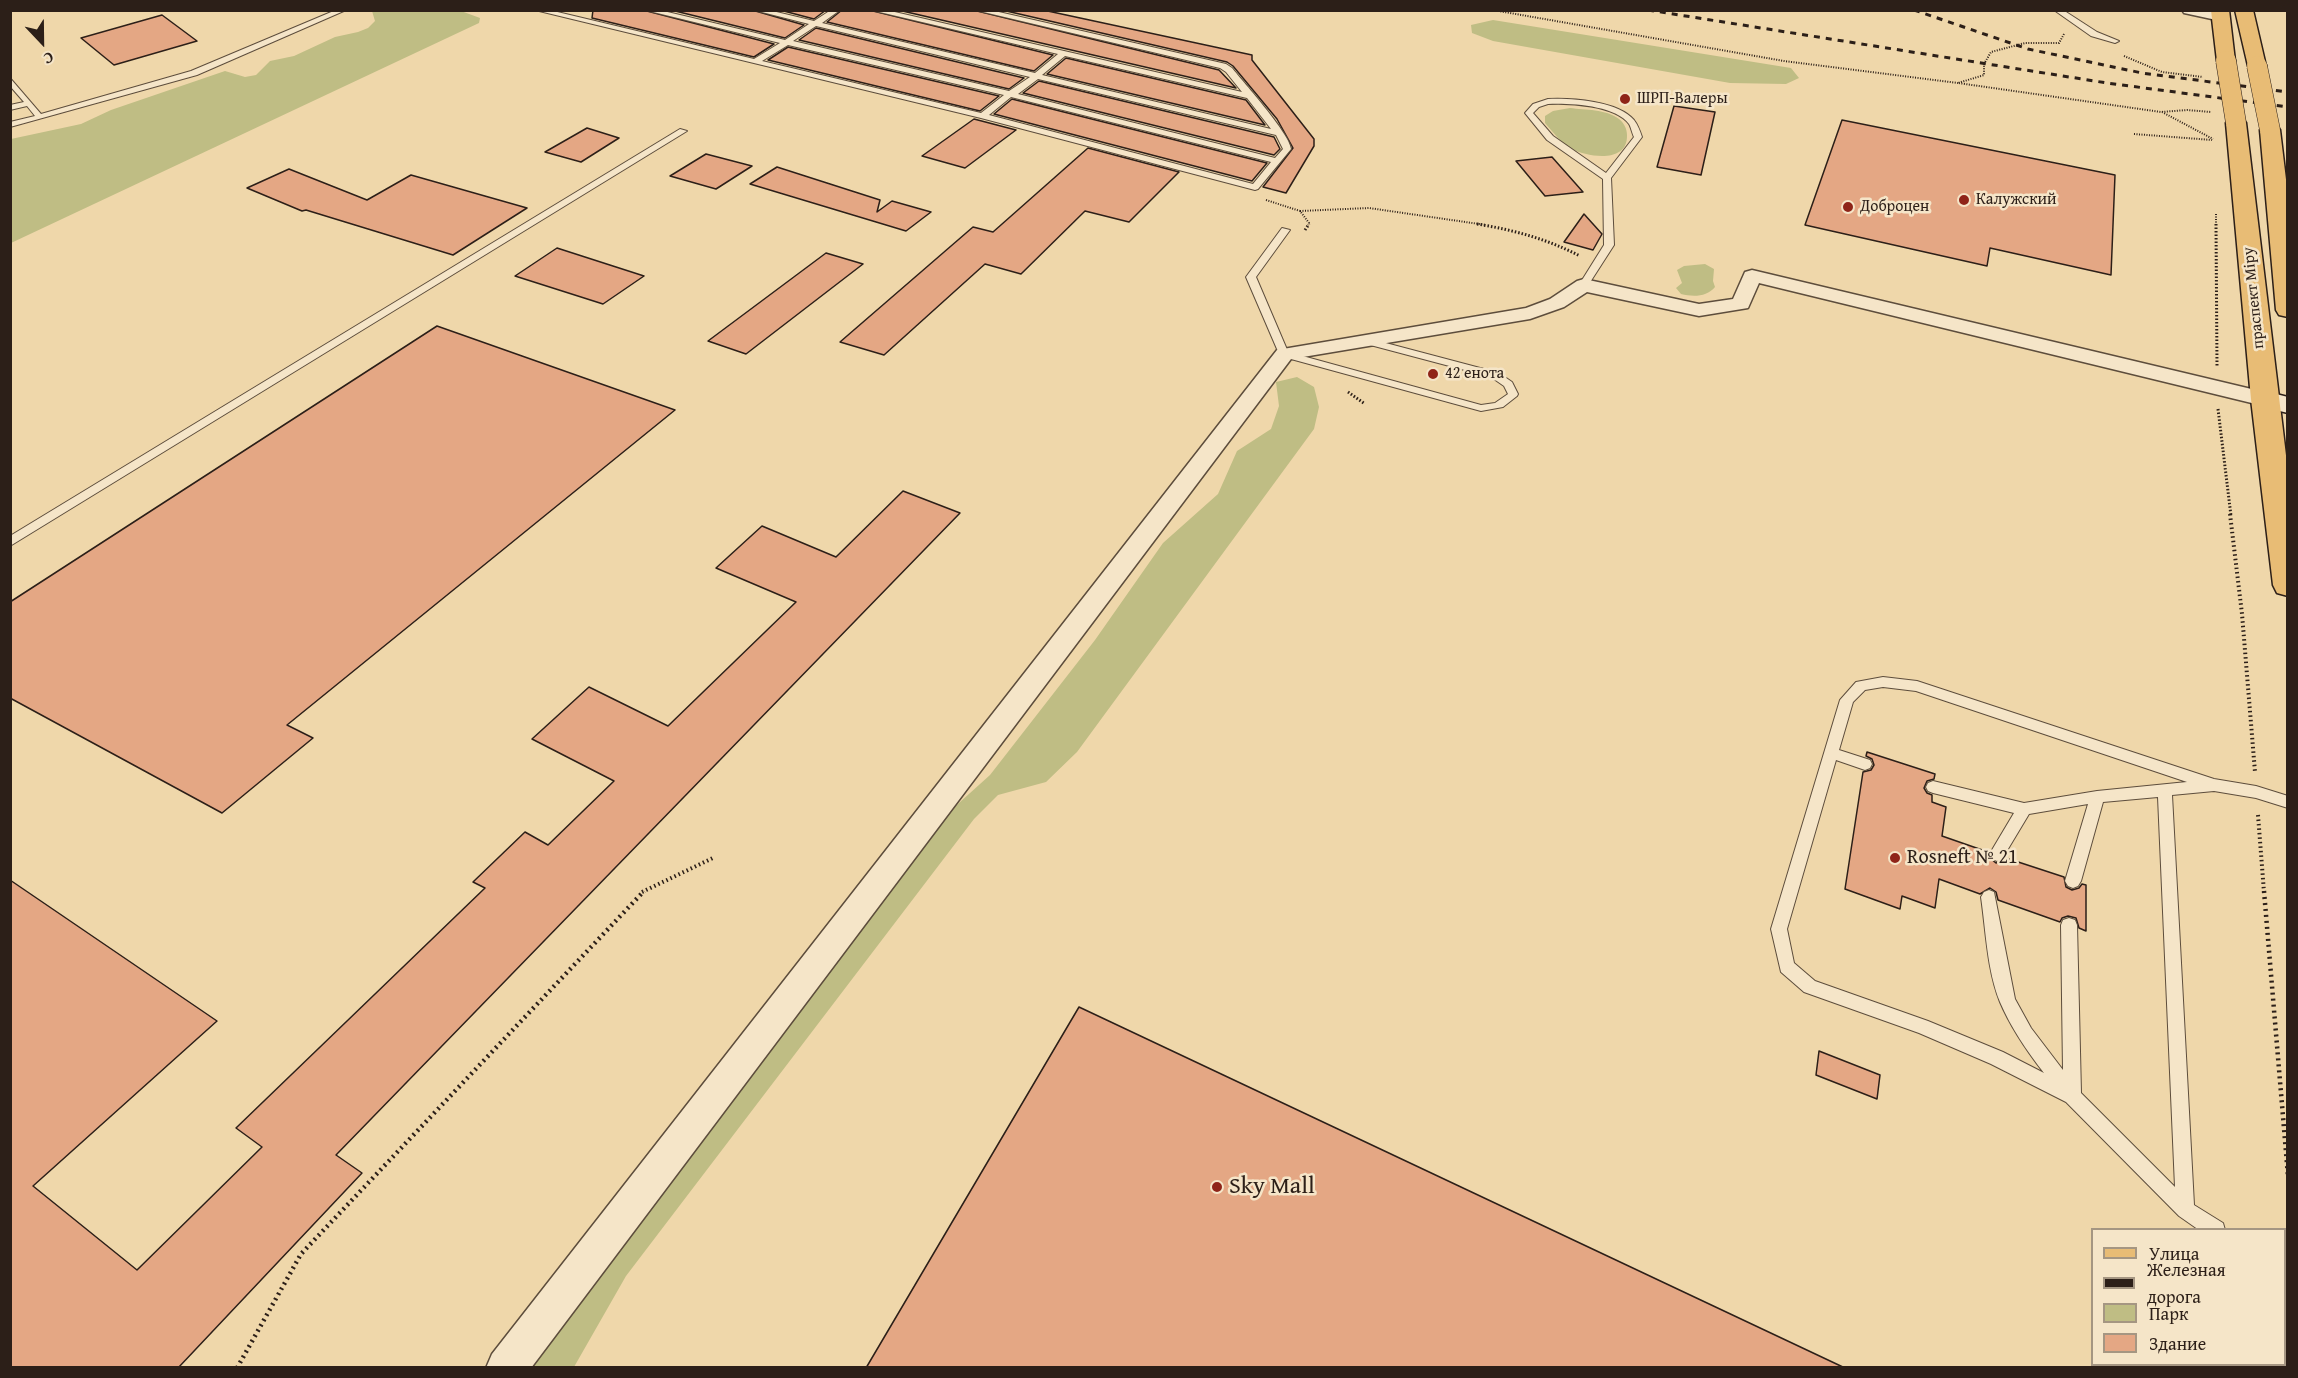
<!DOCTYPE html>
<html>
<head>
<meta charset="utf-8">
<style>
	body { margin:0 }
	#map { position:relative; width:2298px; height:1378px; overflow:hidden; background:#efd7aa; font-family:"Gentium Book Plus",serif }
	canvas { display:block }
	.frame { position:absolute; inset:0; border:12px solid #2c1f18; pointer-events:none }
	.legend { position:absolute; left:2091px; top:1228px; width:195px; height:138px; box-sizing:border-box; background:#f5e5c8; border:2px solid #a59682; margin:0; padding:8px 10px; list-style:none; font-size:18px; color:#2c1f18 }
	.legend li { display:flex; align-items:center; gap:12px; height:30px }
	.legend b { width:30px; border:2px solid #a59682 }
	.north { position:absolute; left:12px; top:12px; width:60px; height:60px; -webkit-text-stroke:4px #f5e5c8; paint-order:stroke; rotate:158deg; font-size:16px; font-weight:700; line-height:24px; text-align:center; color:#2c1f18 }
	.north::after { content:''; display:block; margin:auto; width:21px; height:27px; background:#2c1f18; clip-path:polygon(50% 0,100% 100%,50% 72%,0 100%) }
</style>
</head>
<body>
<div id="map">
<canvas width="2298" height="1378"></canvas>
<div class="frame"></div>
<ul class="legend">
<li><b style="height:8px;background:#e8bc75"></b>Улица</li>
<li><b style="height:8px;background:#2c1f18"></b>Железная дорога</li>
<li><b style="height:16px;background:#bfbd84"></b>Парк</li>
<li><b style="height:16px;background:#e4a784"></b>Здание</li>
</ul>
<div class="north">С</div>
</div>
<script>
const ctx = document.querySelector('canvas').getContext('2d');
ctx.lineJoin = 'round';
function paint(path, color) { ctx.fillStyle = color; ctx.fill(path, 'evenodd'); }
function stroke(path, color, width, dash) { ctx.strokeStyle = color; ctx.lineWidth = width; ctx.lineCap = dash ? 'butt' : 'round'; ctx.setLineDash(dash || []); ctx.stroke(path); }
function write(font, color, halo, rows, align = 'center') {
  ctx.font = font + ' "Gentium Book Plus",serif'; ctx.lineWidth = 5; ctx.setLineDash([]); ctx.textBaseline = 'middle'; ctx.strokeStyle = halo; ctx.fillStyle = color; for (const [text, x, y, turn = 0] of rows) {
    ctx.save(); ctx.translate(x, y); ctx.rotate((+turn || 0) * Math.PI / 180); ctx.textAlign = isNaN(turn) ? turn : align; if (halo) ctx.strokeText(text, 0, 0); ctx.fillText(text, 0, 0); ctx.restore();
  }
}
paint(new Path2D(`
	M 372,11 L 461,11 L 480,18 L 479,23 L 11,243 L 11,139 L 81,124 L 111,110 L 225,71 L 245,77 L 256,75 L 270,61 L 294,56 L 335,37 L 358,32 L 368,28 L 375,21 Z
	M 1493,20 L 1791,68 L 1799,78 L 1786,84 L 1730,83 L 1493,41 L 1472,33 L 1471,25 Z
	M 1570,108 C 1585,110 1606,109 1619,119 C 1624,123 1627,129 1627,135 C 1628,164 1588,157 1571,149 C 1561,143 1553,132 1545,123 L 1545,116 L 1553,111 Z
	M 1705,264 L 1714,269 L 1713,281 L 1715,287 C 1707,297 1693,297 1681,294 L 1676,288 L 1682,283 L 1677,270 L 1684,266 Z
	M 1297,377 L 1314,387 L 1319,407 L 1314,429 L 1077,752 L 1046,782 L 998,795 L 974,819 L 626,1276 L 574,1367 L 530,1368 L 873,914 L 939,821 L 990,775 L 1095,640 L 1163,543 L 1218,494 L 1237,451 L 1271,429 L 1279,406 L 1276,382 Z`), '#bfbd84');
const building = new Path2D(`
	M 593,10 L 643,10 L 774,44 L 754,57 L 592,18 Z
	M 671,10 L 752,10 L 804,25 L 785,38 Z
	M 780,10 L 826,10 L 814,19 Z
	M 842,10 L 869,10 L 1053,55 L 1034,71 L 827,22 Z
	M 898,10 L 973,10 L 1219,70 L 1236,88 Z
	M 1002,10 L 1043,10 L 1252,55 L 1252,60 L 1314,139 L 1314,146 L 1286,193 L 1263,187 L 1293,148 L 1277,119 L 1233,66 L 1227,62 Z
	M 162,15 L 197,41 L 114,65 L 81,38 Z
	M 816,28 L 1024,78 L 1009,89 L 799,40 Z
	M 788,47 L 999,96 L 980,111 L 768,60 Z
	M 1066,58 L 1246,100 L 1265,125 L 1047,74 Z
	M 1039,81 L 1274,137 L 1280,149 L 1274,155 L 1023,93 Z
	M 1012,99 L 1267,163 L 1252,181 L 994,114 Z
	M 1674,106 L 1715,112 L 1701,175 L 1657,167 Z
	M 974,119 L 1016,130 L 965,168 L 922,156 Z
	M 1842,120 L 2115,175 L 2111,275 L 1990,248 L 1987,266 L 1805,225 Z
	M 587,128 L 619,138 L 581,162 L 545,152 Z
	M 1088,148 L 1179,172 L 1129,222 L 1085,211 L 1021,274 L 985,264 L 884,355 L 840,342 L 973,227 L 993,232 Z
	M 706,154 L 752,166 L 716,189 L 670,176 Z
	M 1552,157 L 1583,192 L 1545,196 L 1516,161 Z
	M 777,167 L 880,200 L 877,212 L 892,201 L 931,212 L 906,231 L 750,184 Z
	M 289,169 L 367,200 L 411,175 L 527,208 L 453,255 L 306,210 L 302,211 L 247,188 Z
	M 1584,214 L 1602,234 L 1593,250 L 1564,242 Z
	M 557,248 L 644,276 L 603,304 L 515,276 Z
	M 826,253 L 863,264 L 746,354 L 708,341 Z
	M 437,326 L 675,410 L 287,725 L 313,738 L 222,813 L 10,698 L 10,602 Z
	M 903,491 L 960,513 L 336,1155 L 362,1173 L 178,1368 L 10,1368 L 10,880 L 217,1021 L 33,1186 L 137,1270 L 262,1147 L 236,1128 L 485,888 L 473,882 L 525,832 L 548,845 L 614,781 L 532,739 L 589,687 L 668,726 L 796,602 L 716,568 L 762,526 L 836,557 Z
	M 1867,752 L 1935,774 L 1934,779 L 1927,781 L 1924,788 L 1927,793 L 1932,795 L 1932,802 L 1946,807 L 1942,836 L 1988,852 L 1987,856 L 1996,863 L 2006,858 L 2064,877 L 2066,887 L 2072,890 L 2079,888 L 2082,884 L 2086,885 L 2086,931 L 2079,928 L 2076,918 L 2068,916 L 2062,918 L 2060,922 L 1998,900 L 1996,892 L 1990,888 L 1980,894 L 1939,879 L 1935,908 L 1902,896 L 1900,909 L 1845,889 L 1863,772 L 1871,770 L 1874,765 L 1872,759 L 1866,756 Z
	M 1079,1007 L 1845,1368 L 866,1368 Z
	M 1819,1051 L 1880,1075 L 1877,1099 L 1816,1075 Z`);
paint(building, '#e4a784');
stroke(building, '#2c1f18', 1.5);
const lane = new Path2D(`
	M 336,10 L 346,10 L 197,75 L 10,127 L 10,122 L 35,116 L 27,106 L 10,110 L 10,105 L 24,102 L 10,86 L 10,78 L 41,114 L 191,71 Z
	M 535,10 L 549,10 L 754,59 L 780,43 L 645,10 L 659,10 L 785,40 L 809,24 L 754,10 L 768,10 L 814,21 L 831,10 L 840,10 L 822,23 L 1035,73 L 1058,54 L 871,10 L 886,10 L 1242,92 L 1226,72 L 1220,68 L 975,10 L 990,10 L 1226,64 L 1232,68 C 1244,83 1290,134 1291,149 L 1258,189 L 1255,190 L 981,118 ZM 816,26 L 1030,77 L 1009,91 L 793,41 ZM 788,45 L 1004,95 L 981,113 L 762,61 ZM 1065,56 L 1247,98 L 1271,129 L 1042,75 ZM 1038,79 L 1276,135 L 1283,149 L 1275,158 L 1018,94 ZM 1011,97 L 1271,162 L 1253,184 L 989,115 Z
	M 2054,10 L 2063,10 L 2097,32 L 2119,41 L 2115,43 L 2091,36 Z
	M 1548,99 C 1572,98 1618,101 1634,120 C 1638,125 1640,131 1642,137 L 1611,178 L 1614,245 L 1587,287 L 1584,288 L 1579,285 L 1604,245 L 1603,179 L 1547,140 L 1525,113 L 1533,104 ZM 1548,104 C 1569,103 1615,105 1629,124 C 1631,127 1632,133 1634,137 L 1606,173 L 1553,136 L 1533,113 L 1539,107 Z
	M 680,129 L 687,131 L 10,546 L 10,536 Z
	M 1282,228 L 1290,230 L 1256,277 L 1288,352 L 1481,405 L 1495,403 L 1508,394 L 1504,386 L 1491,377 L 1359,342 L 1358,340 L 1363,337 L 1499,373 L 1512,382 L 1518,394 L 1517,396 L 1503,407 L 1481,411 L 1280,356 L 1246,277 Z
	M 1883,677 L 1917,681 L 2214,779 L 2256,786 L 2288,796 L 2288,808 L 2256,798 L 2214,791 L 2172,795 L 2194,1205 L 2223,1223 L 2225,1230 L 2199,1230 L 2179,1216 L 2066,1102 L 1991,1064 L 1919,1033 L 1804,992 L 1781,972 L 1771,929 L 1840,700 L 1856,682 ZM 1883,687 L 1916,691 L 2187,782 L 2097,791 L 2024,803 L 1933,781 L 1928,783 L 1926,787 L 1928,791 L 1933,793 L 2014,813 L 1989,855 L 1992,859 L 1997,861 L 2002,859 L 2029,814 L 2088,804 L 2065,881 L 2068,886 L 2073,888 L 2078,886 L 2081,881 L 2103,802 L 2158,797 L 2175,1187 L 2081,1093 L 2077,925 L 2075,920 L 2069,918 L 2063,920 L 2061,925 L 2063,1070 L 2031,1028 L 2015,999 L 1994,892 L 1989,890 L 1984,892 L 1981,897 C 1986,931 1987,970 2000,1002 C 2011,1028 2027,1051 2044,1073 L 2003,1052 L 1928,1021 L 1815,981 L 1794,963 L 1787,929 L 1836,760 L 1865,770 L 1870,768 L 1872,764 L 1870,760 L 1839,750 L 1853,702 L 1865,690 Z
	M 2284,1266 L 2288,1267 L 2288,1286 L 2284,1285 Z`);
const street = new Path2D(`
	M 2182,10 L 2211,10 L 2226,14 L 2228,17 L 2221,21 L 2184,13 Z
	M 1752,270 L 2264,392 L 2272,394 L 2275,399 L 2272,404 L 2264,406 L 1759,283 L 1748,308 L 1699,316 L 1587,292 L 1564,307 L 1530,319 L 1291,359 L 531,1368 L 486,1368 L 492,1354 L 1277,350 L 1526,308 L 1550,299 L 1577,281 L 1584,279 L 1699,304 L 1733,299 L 1745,272 Z`);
const secondary = new Path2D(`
	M 2264,391 L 2288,397 L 2288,413 L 2255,405 L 2251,399 L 2255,393 Z`);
const primary = new Path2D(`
	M 2211,10 L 2229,10 L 2235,61 L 2233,65 L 2219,65 L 2217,61 Z
	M 2235,10 L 2253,10 L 2266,66 L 2264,70 L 2250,70 L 2248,66 Z
	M 2236,117 L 2243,119 L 2246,123 L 2288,472 L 2288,596 L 2277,593 L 2273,585 L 2251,399 L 2226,123 L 2229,119 Z
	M 2270,124 L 2277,126 L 2280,130 L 2288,196 L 2288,317 L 2279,315 L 2276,310 L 2260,130 L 2263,126 Z`);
stroke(lane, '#5d4d3c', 2);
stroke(street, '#5d4d3c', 3);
stroke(secondary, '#2c1f18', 3);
stroke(primary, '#2c1f18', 3);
stroke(new Path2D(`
	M 1493,10 L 1784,61 L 1958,83
	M 2064,34 L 2059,43 L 2025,43 L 1991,52 L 1984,64 L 1984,75 L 1958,83 L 2161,112 L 2187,110 L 2211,112
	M 2124,56 L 2162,72 L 2203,77
	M 2162,112 L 2213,139
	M 2134,134 L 2212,140
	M 1266,200 L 1300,211 L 1309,223 L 1308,225
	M 1300,211 L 1369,208 L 1486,225
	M 2216,214 L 2216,225`), '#2c1f18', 2, [1, 1.5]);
stroke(new Path2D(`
	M 1477,224 C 1514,230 1547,239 1580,256
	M 2216,224 L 2217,366
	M 1305,230 L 1309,224
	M 1348,392 L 1365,404
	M 2218,409 L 2231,516`), '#2c1f18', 3, [1.5, 2]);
stroke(new Path2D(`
	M 2230,514 L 2242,614 L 2255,772
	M 2258,815 L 2264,892
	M 642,892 L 715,857`), '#2c1f18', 4, [1.5, 3]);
stroke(new Path2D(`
	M 2264,891 L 2288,1176
	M 237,1368 L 301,1254 L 644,891`), '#2c1f18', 4.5, [2, 4]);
paint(lane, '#f5e5c8');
paint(street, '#f5e5c8');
paint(secondary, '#f5e5c8');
paint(primary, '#e8bc75');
stroke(new Path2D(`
	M 1648,10 L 2107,83 L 2288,107
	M 1914,10 L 2028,49 L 2142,73 L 2288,92`), '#2c1f18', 3, [6, 6]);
const primaryBridge = new Path2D(`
	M 2226,61 L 2236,123
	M 2257,66 L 2270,130`);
stroke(primaryBridge, '#2c1f18', 21, []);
stroke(primaryBridge, '#e8bc75', 20);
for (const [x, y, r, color] of [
	[1625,99,6,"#8f2418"],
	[1964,200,6,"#8f2418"],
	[1848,207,6,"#8f2418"],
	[1433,374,6,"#8f2418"],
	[1895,858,6,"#8f2418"],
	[1217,1187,6,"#8f2418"]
]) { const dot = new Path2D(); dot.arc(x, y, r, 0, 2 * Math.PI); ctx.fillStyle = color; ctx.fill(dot); stroke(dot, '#f5e5c8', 2); }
write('16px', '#2c1f18', '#f5e5c8', [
	["ШРП-Валеры",1637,99],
	["Калужский",1976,200],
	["Доброцен",1860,207],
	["42 енота",1445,374]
], 'left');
write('16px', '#2c1f18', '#f5e5c8', [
	["праспект Міру",2254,298,-96]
]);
write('20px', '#2c1f18', '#f5e5c8', [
	["Rosneft № 21",1907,858]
], 'left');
write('24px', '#2c1f18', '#f5e5c8', [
	["Sky Mall",1229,1187]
], 'left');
</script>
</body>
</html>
